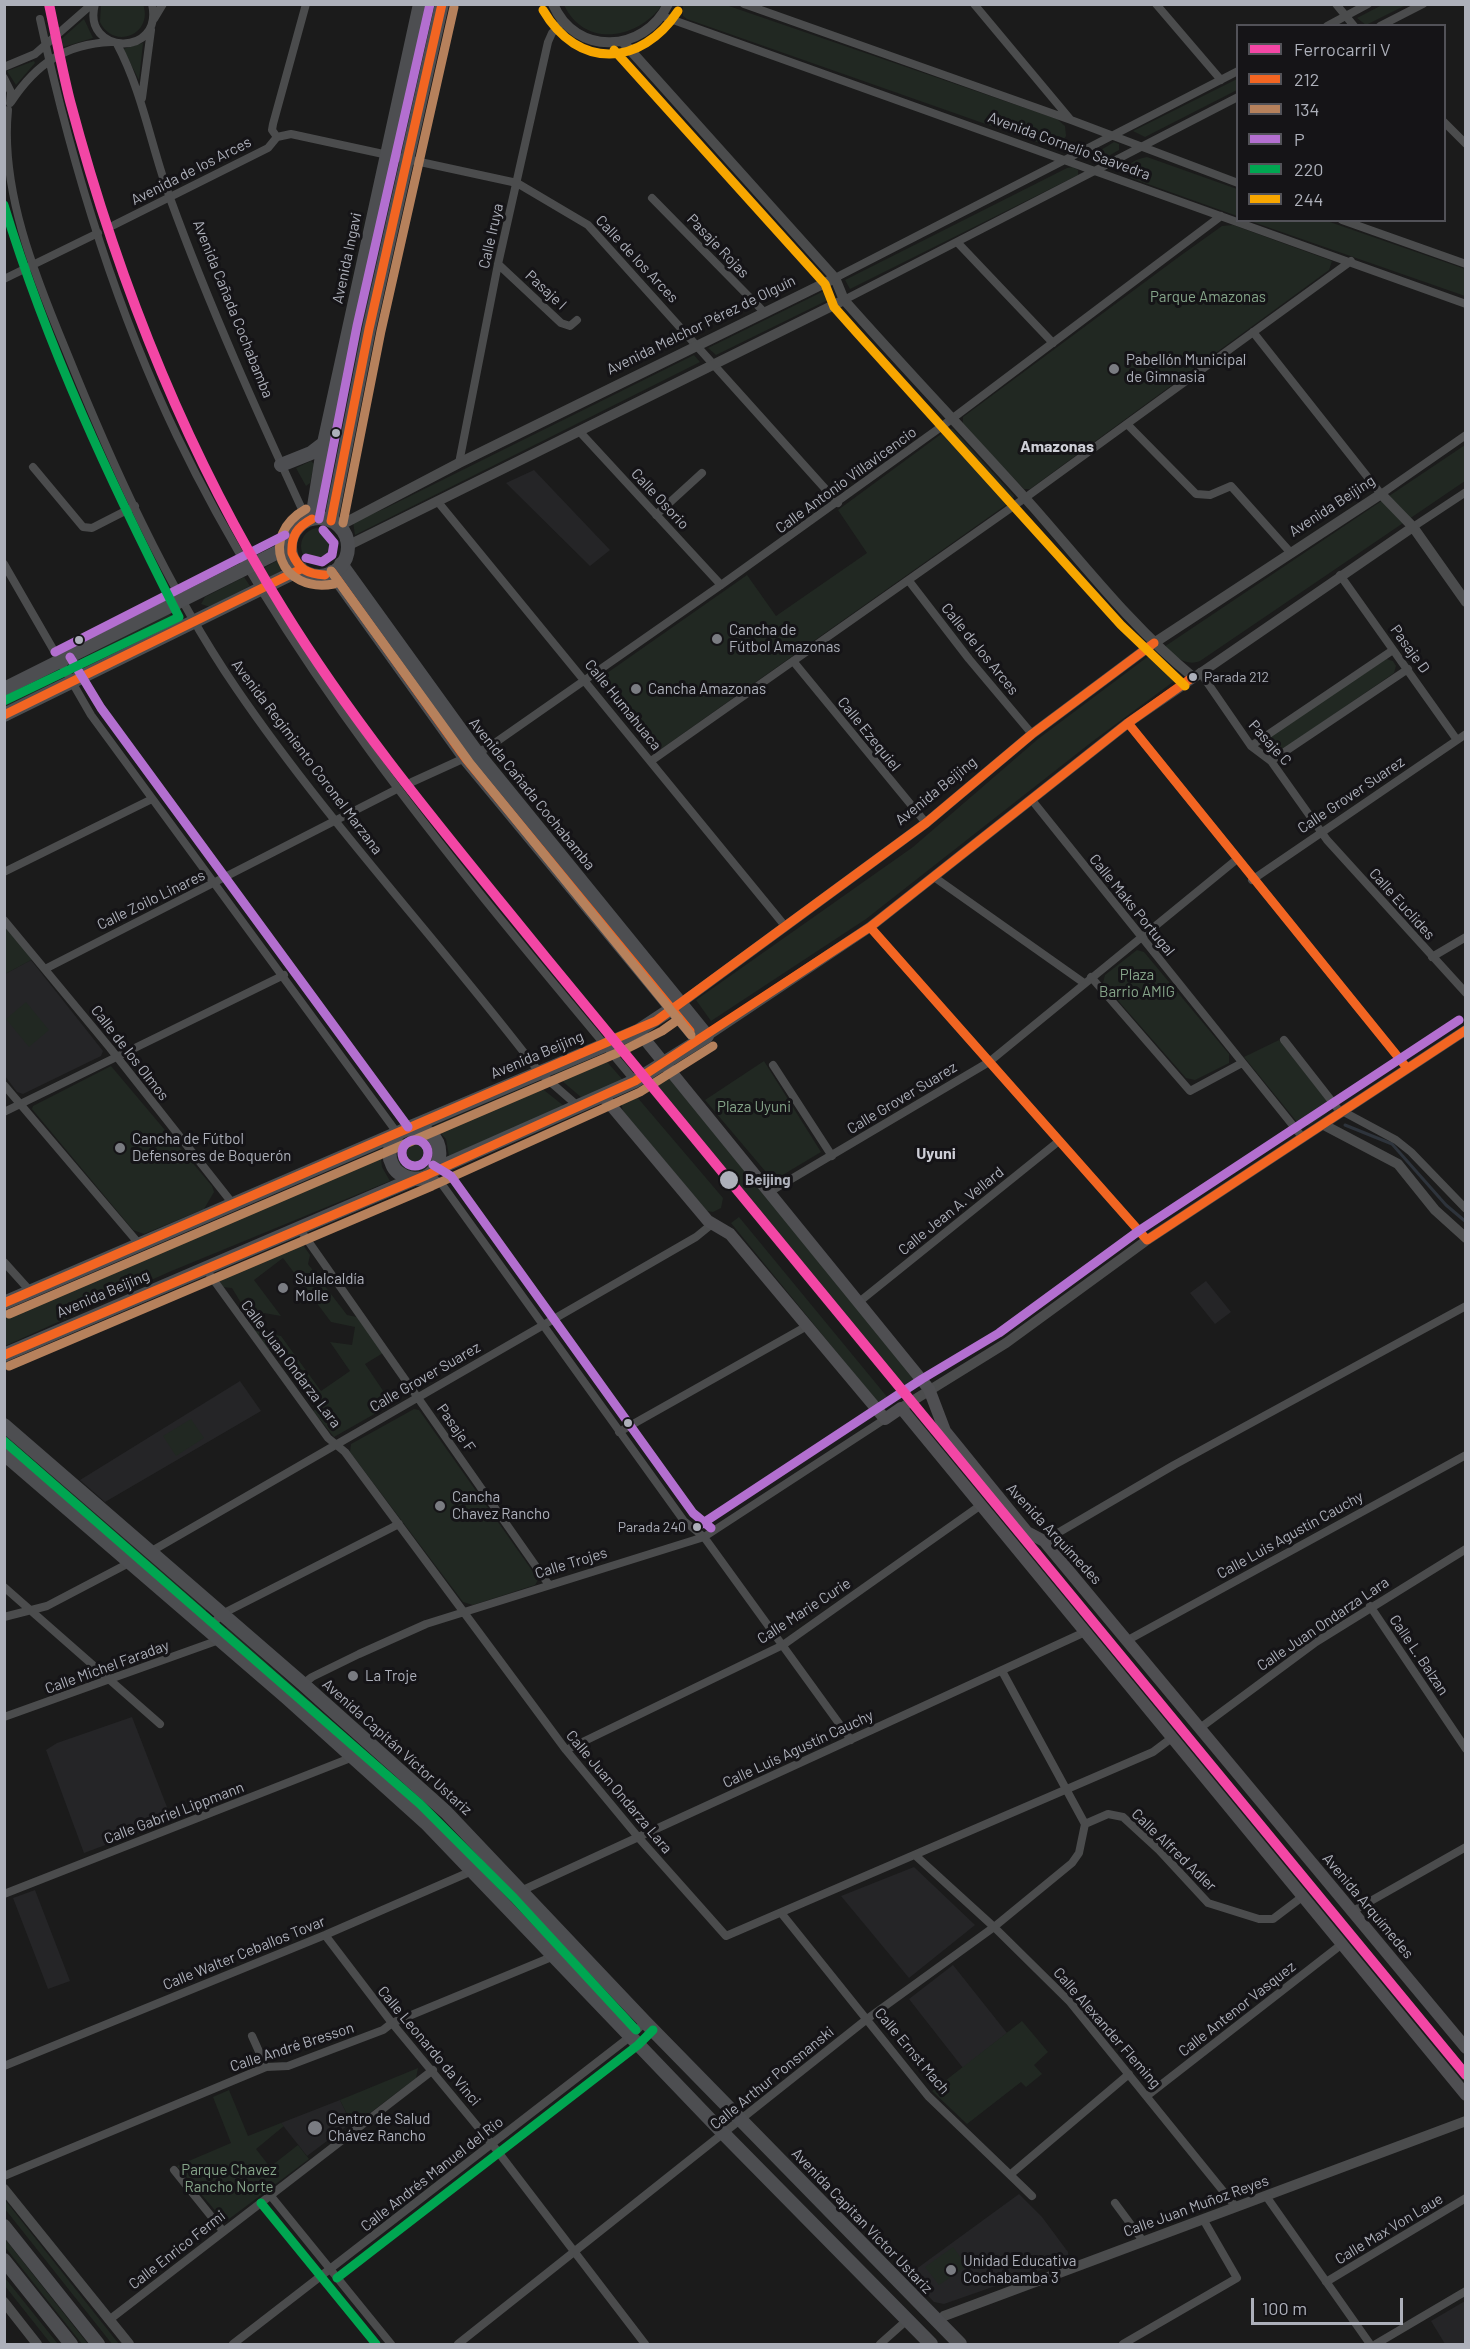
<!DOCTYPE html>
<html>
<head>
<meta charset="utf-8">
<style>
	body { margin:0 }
	#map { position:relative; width:1470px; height:2349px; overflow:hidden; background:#1b1b1b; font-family:Barlow,sans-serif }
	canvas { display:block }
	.frame { position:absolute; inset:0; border:6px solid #adb0ba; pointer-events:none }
	.legend { position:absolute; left:1236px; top:24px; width:210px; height:198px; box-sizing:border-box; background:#151417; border:2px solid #525258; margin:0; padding:8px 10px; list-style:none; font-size:18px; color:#adb0ba }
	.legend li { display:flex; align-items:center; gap:12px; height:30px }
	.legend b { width:30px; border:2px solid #525258 }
	.scale { position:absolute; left:1251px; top:2298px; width:152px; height:27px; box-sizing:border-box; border:3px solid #adb0ba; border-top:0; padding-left:8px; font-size:18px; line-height:21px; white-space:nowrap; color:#adb0ba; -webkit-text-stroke:4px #151417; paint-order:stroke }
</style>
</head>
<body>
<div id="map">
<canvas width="1470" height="2349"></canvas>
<div class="frame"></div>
<ul class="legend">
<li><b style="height:8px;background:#f346a5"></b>Ferrocarril V</li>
<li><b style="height:8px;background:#f26522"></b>212</li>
<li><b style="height:8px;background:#b6815c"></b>134</li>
<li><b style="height:8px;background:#b36fd0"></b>P</li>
<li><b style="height:8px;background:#00a651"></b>220</li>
<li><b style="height:8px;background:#f7a600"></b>244</li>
</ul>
<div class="scale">100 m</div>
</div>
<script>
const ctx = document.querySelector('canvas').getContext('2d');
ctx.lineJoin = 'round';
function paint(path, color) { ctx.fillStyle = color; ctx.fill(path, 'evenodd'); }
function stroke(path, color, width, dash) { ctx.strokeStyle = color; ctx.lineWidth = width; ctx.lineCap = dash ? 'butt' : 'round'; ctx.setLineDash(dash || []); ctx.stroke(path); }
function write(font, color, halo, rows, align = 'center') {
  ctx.font = font + ' Barlow,sans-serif'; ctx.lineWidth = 6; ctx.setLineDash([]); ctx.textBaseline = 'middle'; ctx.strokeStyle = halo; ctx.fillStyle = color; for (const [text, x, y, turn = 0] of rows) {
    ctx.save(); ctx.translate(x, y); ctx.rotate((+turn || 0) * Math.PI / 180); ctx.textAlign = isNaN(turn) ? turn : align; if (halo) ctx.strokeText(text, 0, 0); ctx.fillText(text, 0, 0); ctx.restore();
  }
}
paint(new Path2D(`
	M 534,470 L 610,550 L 590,566 L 506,483 Z
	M 31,960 L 103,1051 L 101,1056 L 23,1094 L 17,1092 L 5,1076 L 5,974 Z
	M 1206,1281 L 1231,1312 L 1215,1324 L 1190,1293 Z
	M 240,1381 L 261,1411 L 105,1502 L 80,1480 Z
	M 132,1717 L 172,1820 L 84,1853 L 46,1750 L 57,1743 Z
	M 914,1867 L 975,1925 L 909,1978 L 841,1896 Z
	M 35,1890 L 70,1981 L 48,1989 L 13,1898 Z
	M 953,1965 L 1007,2033 L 963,2068 L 909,1999 Z
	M 340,2100 L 351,2123 L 307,2156 L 281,2123 Z
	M 1019,2194 L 1042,2217 L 1068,2252 L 1068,2258 L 1064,2262 L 944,2304 L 934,2302 L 908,2275 Z
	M 1465,2301 L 1465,2344 L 1445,2344 L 1431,2321 Z`), '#252527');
paint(new Path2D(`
	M 143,4 C 154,34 114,51 100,22 L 101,5 Z
	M 683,4 L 726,5 L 1057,119 L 1065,126 L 1066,136 L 1061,144 L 1051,147 L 687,19 L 683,16 Z
	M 1384,4 L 1406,5 L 1366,25 L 1357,18 Z
	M 427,5 L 434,5 L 403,148 L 396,147 Z
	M 564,5 L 662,5 C 638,39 585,49 564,5 Z
	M 84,19 L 93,38 L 60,48 L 58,42 Z
	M 143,43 L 139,80 L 123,49 Z
	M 34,61 L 35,63 L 16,85 L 7,71 Z
	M 1237,79 L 1237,90 L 1145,137 L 1133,131 Z
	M 1114,142 L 1119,144 L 1119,150 L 1100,161 L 1095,160 L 1096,153 Z
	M 1147,157 L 1237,189 L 1237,216 L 1131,178 L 1126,171 C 1130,161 1137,159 1147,157 Z
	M 1073,167 L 1078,170 L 1078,175 L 850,289 L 845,280 L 1067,168 Z
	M 391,169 L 397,170 L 332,467 L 330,511 L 317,505 Z
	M 1250,221 L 1327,221 L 1465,269 L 1465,296 Z
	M 1233,225 L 1332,261 L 1329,270 L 1030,489 L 1024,489 L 963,424 L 963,417 L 1180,256 L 1222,226 Z
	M 828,289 L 832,298 L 716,355 L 708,348 Z
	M 694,355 L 700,362 L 355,535 L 353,522 L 386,508 Z
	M 948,429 L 953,429 L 1014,496 L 1013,500 L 661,749 L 652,746 L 603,687 L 600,678 L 747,575 L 776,616 L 867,553 L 838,510 Z
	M 1465,445 L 1465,481 L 1200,661 C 1185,667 1176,656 1164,647 Z
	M 311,461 L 314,464 L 310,483 L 306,486 L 296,468 Z
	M301 546a18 18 0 1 1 36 0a18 18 0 1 1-36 0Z
	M 282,558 L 288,564 L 286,568 L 268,578 L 262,569 Z
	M 244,577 L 250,586 L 210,607 L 201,604 L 205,597 Z
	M 169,614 L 176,617 L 175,624 L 85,668 L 80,662 L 84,657 Z
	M 1154,652 L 1181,676 L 1093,741 L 866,919 L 711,1021 L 696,1000 L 913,847 L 1038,739 Z
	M 1386,659 L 1393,661 L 1396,666 L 1394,673 L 1282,750 L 1275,751 L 1270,748 L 1269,737 Z
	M 46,675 L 53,678 L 52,685 L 5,708 L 5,696 Z
	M 4,926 L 33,959 L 5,974 L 4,974 Z
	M 1137,950 L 1144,952 L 1229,1054 L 1229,1063 L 1195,1080 L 1186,1078 L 1107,988 L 1103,983 L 1105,975 Z
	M 26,1002 L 49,1030 L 29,1047 L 6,1019 Z
	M 1279,1040 L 1328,1102 L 1327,1113 L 1309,1126 L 1297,1122 L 1244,1057 Z
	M 601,1055 L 623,1080 L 582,1098 L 554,1074 Z
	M 764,1061 L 821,1152 L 776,1179 L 771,1178 L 705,1100 Z
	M 111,1066 L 212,1186 L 214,1192 L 204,1209 L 144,1234 L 133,1230 L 32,1109 L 33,1106 Z
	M 667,1074 L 919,1385 L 909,1392 L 653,1081 Z
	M 535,1083 L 564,1106 L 449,1156 L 446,1139 L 434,1126 Z
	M 627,1095 L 637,1097 L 723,1198 L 721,1208 L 713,1212 L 707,1211 L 623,1111 L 621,1103 Z
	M395 1154a19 19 0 1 1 38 0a19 19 0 1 1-38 0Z
	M 380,1152 L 382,1167 L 390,1181 L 169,1272 L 5,1346 L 5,1312 Z
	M 739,1217 L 893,1404 L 884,1410 L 731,1223 Z
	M 299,1239 L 310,1255 L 308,1264 L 347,1315 L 357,1317 L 383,1353 L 365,1364 L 392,1404 L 334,1437 L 313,1411 L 319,1406 L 278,1349 L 268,1349 L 252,1327 L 258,1329 L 259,1318 L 249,1316 L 232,1288 L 222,1287 L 219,1283 L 226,1269 L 236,1265 L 243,1267 ZM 283,1258 L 331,1322 L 355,1327 L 352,1345 L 330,1342 L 350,1371 L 321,1391 L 281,1336 L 261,1332 L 264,1313 L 281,1316 L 254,1280 Z
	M 414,1409 L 419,1410 L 536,1576 L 538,1580 L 535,1585 L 473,1605 L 463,1602 L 350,1452 L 351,1444 Z
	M 191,1419 L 204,1438 L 176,1456 L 163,1436 Z
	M 5,1433 L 206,1608 L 206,1613 L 199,1615 L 5,1445 Z
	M 227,1627 L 433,1810 L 473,1851 L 471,1854 L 464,1854 L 222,1634 Z
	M 493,1872 L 630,2013 L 630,2018 L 625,2020 L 621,2018 L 490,1880 L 488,1877 Z
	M 1022,2021 L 1048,2052 L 1034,2065 L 1042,2074 L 1026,2087 L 1021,2082 L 967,2124 L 932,2091 Z
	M 418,2068 L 416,2078 L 353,2126 L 340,2100 Z
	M 229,2090 L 248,2136 L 281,2123 L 284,2126 L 256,2149 L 270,2167 L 298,2145 L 309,2159 L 225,2222 L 177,2166 L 231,2143 L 213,2097 Z
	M 5,2200 L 119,2344 L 112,2344 L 5,2209 Z
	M 4,2239 L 5,2239 L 88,2344 L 82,2344 L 5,2247 Z
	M 953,2247 L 967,2266 L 939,2285 L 925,2267 Z
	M 4,2278 L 5,2278 L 58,2344 L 51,2344 L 5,2286 Z`), '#212822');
stroke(new Path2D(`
	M 1345,1125 L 1392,1144 L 1446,1205 L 1466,1222`), '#2e343c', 3);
stroke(new Path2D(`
	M 95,4 C 81,55 164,58 152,4
	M 744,4 L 1071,120 L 1238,183
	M 974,4 L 1070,119
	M 1156,4 L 1221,80
	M 1336,4 L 1354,26
	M 662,16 L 1466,304
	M 40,19 C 71,162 114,305 177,436 C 292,676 466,878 635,1081
	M 154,19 L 163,4
	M 1327,26 L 1368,4
	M 1380,26 L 1423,4
	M 117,44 C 143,93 151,147 170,198 C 210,308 258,414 307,520
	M 4,67 L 35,54 L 92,4
	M 4,78 L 11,92 L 10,103
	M 142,98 L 151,30
	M 11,102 C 36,64 65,44 111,42
	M 8,110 C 0,189 35,276 65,348 C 111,462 167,587 236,688 C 328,823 440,942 539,1072 L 579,1107
	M 1444,122 L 1466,144
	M 277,137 L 291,134 L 517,183 L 588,225 L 838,503
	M 277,137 L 272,130 L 273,124 L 306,4
	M 652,198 L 765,313
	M 1342,220 L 1466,264
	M 114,225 L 268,148 L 277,137
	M 957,242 L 1053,343
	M 498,264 L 561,323 L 570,326 L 577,320
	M 835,278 L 1238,71
	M 4,279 L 98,233
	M 844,300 L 1238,97
	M 1253,332 L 1381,494 L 1466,435
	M 1127,424 L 1196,494 L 1210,495 L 1231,486 L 1290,552
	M 579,431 L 721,585
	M 459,463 L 498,264 L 548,42 L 552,33 L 563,22
	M 33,467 L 83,527 L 92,528 L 135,506
	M 438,502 L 785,926
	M 656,515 L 702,473
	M 1413,527 L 1466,492
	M 4,564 L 91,715 L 398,1134
	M 1340,575 L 1457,740
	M 909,581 L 969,659 L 1032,734
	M 793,661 L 926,823
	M 1200,672 L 1251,746 L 1271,761 L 1327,840 L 1466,993
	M 1128,723 L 1407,1068
	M 1251,746 L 1393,650
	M 651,761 L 1025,498 L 1351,261
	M 1271,761 L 1408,669
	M 412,782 L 489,747 L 721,585 L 945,424 L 1221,216
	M 1031,799 L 1303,1138
	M 4,872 L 152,799
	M 934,877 L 1084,983
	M 1252,880 L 1466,734
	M 4,920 L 110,1048 L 233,1204
	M 870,927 L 1147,1240
	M 1432,957 L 1466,937
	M 45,969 L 397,789
	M 1091,977 L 1190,1091 L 1242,1063
	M 1284,1040 L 1341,1113
	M 773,1065 L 832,1156
	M 4,1085 L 140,1245
	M 1342,1111 L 1396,1140 L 1411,1152 L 1466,1209
	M 4,1112 L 284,975
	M 427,1175 L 441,1183 L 684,1521 L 704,1537 L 851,1740
	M 771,1191 L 989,1062 L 1236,860
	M 299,1228 L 549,1585
	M 4,1262 L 31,1292
	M 205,1268 L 328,1438 L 345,1452 L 566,1750 L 638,1837 L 726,1936 L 1153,1752 L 1173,1737
	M 859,1302 L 1059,1141
	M 619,1432 L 807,1326
	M 1044,1541 L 1174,1465 L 1466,1306
	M 150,1552 L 696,1237 L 712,1224
	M 4,1587 L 160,1724
	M 1370,1606 L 1466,1749
	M 4,1617 L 47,1606 L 129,1563
	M 207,1630 L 222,1614 L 399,1524
	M 1128,1640 L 1466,1455
	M 1002,1671 L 1085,1824
	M 303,1684 L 312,1677 L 359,1654 L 426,1624 L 704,1537 L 885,1419
	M 4,1717 L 219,1640
	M 1200,1728 L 1316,1642 L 1466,1549
	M 566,1750 L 783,1645 L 981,1505
	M 1085,1824 L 1108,1814 L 1123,1817 L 1159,1850 L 1208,1903 L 1259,1919 L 1273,1919 L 1302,1897
	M 916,1856 L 994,1927 L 1070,2002 L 1236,2207
	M 523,1890 L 1085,1632
	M 4,1894 L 353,1757
	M 1353,1911 L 1466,1847
	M 782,1914 L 928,2096 L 1032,2196
	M 325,1935 L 392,2023 L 492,2144 L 645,2344
	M 252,2036 L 266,2067
	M 4,2066 L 325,1935 L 472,1871 L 489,1857
	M 1148,2095 L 1342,1944
	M 174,2170 L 223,2231
	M 1011,2174 L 1129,2074
	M 4,2176 L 266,2067 L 288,2066 L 383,2030 L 392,2023 L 554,1956
	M 270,2195 L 391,2344
	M 1266,2196 L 1370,2344
	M 1115,2203 L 1143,2241
	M 1326,2282 L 1466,2198
	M 109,2320 L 433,2070
	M 233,2344 L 631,2036 L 645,2022
	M 458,2344 L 867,2019 L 994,1927 L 1072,1863 L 1079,1853 L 1085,1824
	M 880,2344 L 907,2320
	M 1123,2344 L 1237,2278 L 1203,2219
	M 1376,2344 L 1466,2291`), '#4b4c4d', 8);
stroke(new Path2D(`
	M 553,4 C 575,57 645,53 668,4
	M 623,42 L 835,278 L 844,300 C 906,370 971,438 1034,508 C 1085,566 1133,628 1193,677
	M 339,526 L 459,463 L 835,278
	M 347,546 L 844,300
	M 681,1003 L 926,823 L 1032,734 L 1154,643 L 1381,494 L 1413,527 L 1466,602
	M 707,1036 L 870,927 L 1128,723 L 1413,527
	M 1324,1125 L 1398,1164 L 1435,1210 L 1466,1238
	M 901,1408 L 1006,1343 L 1147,1240 L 1466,1030
	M 4,2189 L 129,2344
	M 4,2302 L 37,2344
	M 938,2321 L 944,2316 L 1466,2121`), '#4b4c4d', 10);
stroke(new Path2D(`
	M 638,1031 L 929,1389 L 945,1431 L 1027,1532 L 1044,1541 L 1466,2048
	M 603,1096 L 708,1221 L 730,1234 L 885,1419 L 901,1408 L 1466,2095`), '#4f4f52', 12);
stroke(new Path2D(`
	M 341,564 L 478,754 L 707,1036 L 635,1081 L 434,1170
	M 332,572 L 466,759 L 699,1041
	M 411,1127 L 638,1031 L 679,1004
	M 4,1303 L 405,1130 C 453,1120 447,1187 410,1178 C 402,1176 395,1172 392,1164 C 386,1153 391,1143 398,1134
	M 4,1355 L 414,1179
	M 4,1425 L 303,1684 L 446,1812 L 645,2022 L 960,2344
	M 4,1454 L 286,1697 L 426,1823 L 724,2134 L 931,2344`), '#4d4e51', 14);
stroke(new Path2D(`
	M 281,465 L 311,453 L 324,443
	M290 547a29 29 0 1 1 58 0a29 29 0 1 1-58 0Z
	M 312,519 L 324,443 L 420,4
	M 331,521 L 369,329 L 442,4
	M 4,689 L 290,546
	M 4,715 L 301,569
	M 4,2226 L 98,2344
	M 4,2260 L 71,2344`), '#4d4e51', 14);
stroke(new Path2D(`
	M 312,519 C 297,527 291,536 292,553 C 299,570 308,574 325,575
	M 331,521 L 369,329 L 442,4
	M 332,572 L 466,759 L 690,1031
	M 4,715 L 301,569
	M 1128,723 L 1407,1068
	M 870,927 L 1147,1240
	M 1147,1240 L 1466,1030
	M 4,1303 L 656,1021 L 926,823 L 1032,734 L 1154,643
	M 4,1355 L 427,1175 L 635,1081 L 870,927 L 1128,723 L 1193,677`), '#f26522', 9);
stroke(new Path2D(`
	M 306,509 C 258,536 280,594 334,584
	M 343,523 L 381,331 L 454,7
	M 331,571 L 469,762 L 691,1035
	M 9,1314 L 624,1050 L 662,1031 L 679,1019
	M 9,1366 L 432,1186 L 640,1092 L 713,1046`), '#b6815c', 9);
stroke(new Path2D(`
	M 319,519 L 357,326 L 430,4
	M 306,558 L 322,562 L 332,555 L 334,543 L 323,530
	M 55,652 L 285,535
	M 70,657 L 101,708 L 408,1127
	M402 1153a13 13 0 1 1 26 0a13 13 0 1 1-26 0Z
	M 433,1165 L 451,1176 L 693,1513 L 711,1528
	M 697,1527 L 922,1379 L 999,1333 L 1140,1230 L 1459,1020`), '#b36fd0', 9);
stroke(new Path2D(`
	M 4,205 C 48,349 111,483 179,617 L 4,701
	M 4,1441 L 420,1804 L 514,1898 L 636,2030
	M 261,2203 L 376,2344
	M 337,2278 L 638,2045 L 653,2030`), '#00a651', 9);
stroke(new Path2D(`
	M 543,10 C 578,70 641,67 678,11
	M 614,50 L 825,284 L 834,307 L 858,334 L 1121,625 L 1185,686`), '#f7a600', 9);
stroke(new Path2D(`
	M 49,4 C 56,37 62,69 70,101 C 117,278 186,453 283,609 C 360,734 455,845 547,959 L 1466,2075`), '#f346a5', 10);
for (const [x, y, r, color] of [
	[1114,369,6,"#7a7c82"],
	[336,433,5,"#adb0ba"],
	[717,639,6,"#7a7c82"],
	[79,640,5,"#adb0ba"],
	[1193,677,5,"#adb0ba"],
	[636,689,6,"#7a7c82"],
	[120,1148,6,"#7a7c82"],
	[729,1180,10,"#adb0ba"],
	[283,1288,6,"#7a7c82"],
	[628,1423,5,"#adb0ba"],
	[440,1506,6,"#7a7c82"],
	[697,1527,5,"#adb0ba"],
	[353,1676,6,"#7a7c82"],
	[315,2128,8,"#7a7c82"],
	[951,2270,6,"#7a7c82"]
]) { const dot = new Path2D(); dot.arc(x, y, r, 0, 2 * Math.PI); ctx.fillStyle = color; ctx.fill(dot); stroke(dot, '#151417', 2); }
write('14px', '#adb0ba', '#151417', [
	["Parada 212",1204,677],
	["Parada 240",686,1527,"right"]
], 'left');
write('15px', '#adb0ba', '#151417', [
	["Avenida Cornelio Saavedra",1069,146,20],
	["Avenida de los Arces",191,171,-27],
	["Calle Iruya",491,236,-77],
	["Pasaje Rojas",718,246,46],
	["Avenida Ingavi",347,258,-78],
	["Calle de los Arces",637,259,47],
	["Pasaje I",546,290,43],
	["Avenida Cañada Cochabamba",233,309,68],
	["Avenida Melchor Pérez de Olguín",701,325,-26],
	["Calle Antonio Villavicencio",846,480,-36],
	["Calle Osorio",660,499,47],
	["Avenida Beijing",1332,506,-33],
	["Calle de los Arces",980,649,51],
	["Pasaje D",1410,649,54],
	["Calle Humahuaca",623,705,51],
	["Calle Ezequiel",869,734,51],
	["Pasaje C",1270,743,48],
	["Avenida Regimiento Coronel Marzana",307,757,53],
	["Avenida Beijing",936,791,-39],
	["Avenida Cañada Cochabamba",532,794,51],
	["Calle Grover Suarez",1351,795,-34],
	["Calle Zoilo Linares",151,900,-26],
	["Calle Euclides",1402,904,48],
	["Calle Maks Portugal",1132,905,51],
	["Calle de los Olmos",130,1053,52],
	["Avenida Beijing",537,1055,-23],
	["Calle Grover Suarez",902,1098,-31],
	["Calle Jean A. Vellard",951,1211,-39],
	["Avenida Beijing",103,1294,-23],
	["Calle Juan Ondarza Lara",291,1364,53],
	["Calle Grover Suarez",425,1377,-30],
	["Pasaje F",456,1428,55],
	["Avenida Arquímedes",1054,1534,47],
	["Calle Luis Agustín Cauchy",1290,1535,-29],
	["Calle Trojes",571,1563,-17],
	["Calle Marie Curie",804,1611,-33],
	["Calle Juan Ondarza Lara",1323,1624,-34],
	["Calle L. Balzan",1419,1655,56],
	["Calle Michel Faraday",107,1667,-20],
	["Avenida Capitán Víctor Ustariz",397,1747,42],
	["Calle Luis Agustín Cauchy",798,1749,-25],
	["Calle Juan Ondarza Lara",619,1792,50],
	["Calle Gabriel Lippmann",174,1813,-21],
	["Calle Alfred Adler",1174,1850,44],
	["Avenida Arquímedes",1368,1906,50],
	["Calle Walter Ceballos Tovar",244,1953,-22],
	["Calle Antenor Vasquez",1237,2009,-38],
	["Calle Alexander Fleming",1107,2028,49],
	["Calle Leonardo da Vinci",429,2046,50],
	["Calle André Bresson",292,2047,-18],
	["Calle Ernst Mach",912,2051,50],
	["Calle Arthur Ponsnanski",772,2078,-39],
	["Calle Andrés Manuel del Rio",432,2174,-38],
	["Calle Juan Muñoz Reyes",1196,2206,-20],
	["Avenida Capitan Víctor Ustariz",862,2221,46],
	["Calle Max Von Laue",1389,2229,-31],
	["Calle Enrico Fermi",177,2250,-38]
]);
write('15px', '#85a489', '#151417', [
	["Parque Amazonas",1208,297],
	["Plaza",1137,975],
	["Barrio AMIG",1137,992],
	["Plaza Uyuni",754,1107],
	["Parque Chavez",229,2170],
	["Rancho Norte",229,2187]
]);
write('15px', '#adb0ba', '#151417', [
	["Pabellón Municipal",1126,360],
	["de Gimnasia",1126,377],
	["Cancha de",729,630],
	["Fútbol Amazonas",729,647],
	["Cancha Amazonas",648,689],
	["Cancha de Fútbol",132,1139],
	["Defensores de Boquerón",132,1156],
	["Sulalcaldía",295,1279],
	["Molle",295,1296],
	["Cancha",452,1497],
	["Chavez Rancho",452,1514],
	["La Troje",365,1676],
	["Centro de Salud",328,2119],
	["Chávez Rancho",328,2136],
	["Unidad Educativa",963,2261],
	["Cochabamba 3",963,2278]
], 'left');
write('bold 15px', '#adb0ba', '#151417', [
	["Beijing",745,1180]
], 'left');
write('bold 16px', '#cecfd7', '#151417', [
	["Amazonas",1057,447],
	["Uyuni",936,1154]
]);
</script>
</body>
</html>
